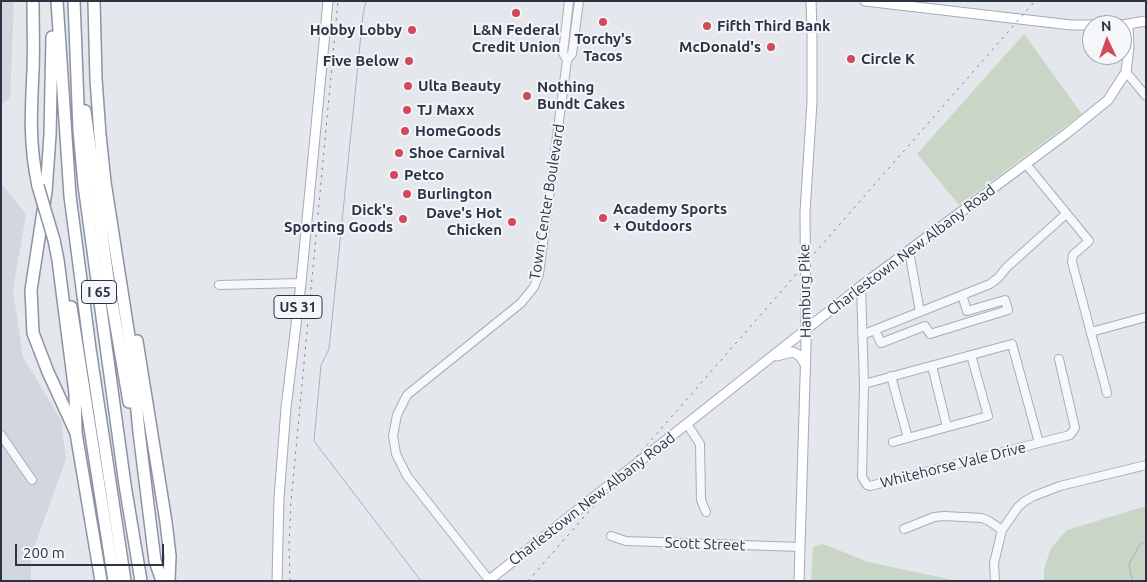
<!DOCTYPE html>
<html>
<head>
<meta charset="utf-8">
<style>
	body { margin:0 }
	#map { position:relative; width:1147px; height:582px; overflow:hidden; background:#e4e7ec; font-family:Ubuntu,sans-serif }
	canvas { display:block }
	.frame { position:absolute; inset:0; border:2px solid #2b3445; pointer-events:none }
	.north { position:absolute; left:1082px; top:15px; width:50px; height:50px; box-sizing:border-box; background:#f4f6f9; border:1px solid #a4a8b1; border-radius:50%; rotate:357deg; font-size:14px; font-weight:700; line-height:20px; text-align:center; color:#2b3445 }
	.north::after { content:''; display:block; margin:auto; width:18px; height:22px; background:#d1495b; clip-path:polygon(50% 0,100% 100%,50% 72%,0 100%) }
	.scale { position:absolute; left:15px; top:544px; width:149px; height:22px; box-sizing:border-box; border:2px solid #2b3445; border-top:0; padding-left:6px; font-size:15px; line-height:18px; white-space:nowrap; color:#2b3445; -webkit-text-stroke:4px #f4f6f9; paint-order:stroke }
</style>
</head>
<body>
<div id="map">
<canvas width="1147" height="582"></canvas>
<div class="frame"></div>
<div class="north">N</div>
<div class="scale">200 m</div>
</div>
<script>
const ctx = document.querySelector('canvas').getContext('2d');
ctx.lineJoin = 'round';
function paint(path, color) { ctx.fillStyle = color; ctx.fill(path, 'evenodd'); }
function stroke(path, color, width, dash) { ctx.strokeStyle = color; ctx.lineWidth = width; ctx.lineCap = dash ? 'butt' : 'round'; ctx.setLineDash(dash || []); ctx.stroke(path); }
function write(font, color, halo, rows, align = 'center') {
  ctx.font = font + ' Ubuntu,sans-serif'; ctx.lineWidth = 4; ctx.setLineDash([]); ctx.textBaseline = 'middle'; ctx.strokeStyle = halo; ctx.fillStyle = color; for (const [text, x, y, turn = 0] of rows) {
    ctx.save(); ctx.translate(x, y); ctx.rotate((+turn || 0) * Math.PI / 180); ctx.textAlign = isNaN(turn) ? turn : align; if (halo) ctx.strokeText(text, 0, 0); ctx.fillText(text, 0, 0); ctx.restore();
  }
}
paint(new Path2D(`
	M 1,1 L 14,1 L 10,98 L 1,105 Z
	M 1,183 L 26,214 L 13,290 L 23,357 L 61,420 L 66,459 L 31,556 L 31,581 L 1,581 Z`), '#d2d6de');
paint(new Path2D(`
	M 1024,34 L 1082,114 L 959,205 L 917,154 Z
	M 1146,506 L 1146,581 L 1044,581 L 1044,569 L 1051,548 L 1067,530 Z
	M 823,544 L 868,562 L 958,581 L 811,581 L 813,547 Z`), '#c9d6c5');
stroke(new Path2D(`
	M 366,1 L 363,15 L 329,349 L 321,365 L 314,441 L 421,581
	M 1132,580 L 1129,564 L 1140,544 L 1146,541`), '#9fb4cc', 1);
const minor = new Path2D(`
	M 567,60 L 563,53 L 569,1
	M 1126,72 L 1146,96
	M 1026,164 L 1089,241 L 1073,255 L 1072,262 L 1107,393
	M 909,251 L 920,312
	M 219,285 L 301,283
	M 861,286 L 864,384 L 862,477 L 867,485 L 870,486 L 1070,435 L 1075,428 L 1059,359
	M 875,330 L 881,343 L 925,326 L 930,334 L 1008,310 L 1005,300 L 967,311 L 962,295
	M 1091,332 L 1146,317
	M 862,335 L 990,284 L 998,278 L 1007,267 L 1066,214
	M 932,366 L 947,427
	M 891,376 L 908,438
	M 864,384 L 1012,344 L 1039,443
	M 687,424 L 700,444 L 701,500 L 706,512
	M 1,435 L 32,480
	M 893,442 L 988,416 L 971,355
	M 904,529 L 934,517 L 944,516 L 982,518 L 989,521 L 1002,530
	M 611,536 L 626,541 L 800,547
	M 489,580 L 407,476 L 396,454 L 393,436 L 397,415 L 407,395 L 521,303 L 534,287 L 539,274 L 567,60 L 572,54 L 579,1
	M 995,581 L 994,563 L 1002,530 L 1018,507 L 1025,501 L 1034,496 L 1060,486 L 1146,465`);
const major = new Path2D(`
	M 865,1 L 1071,25 L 1092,25
	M 1122,25 L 1146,21
	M 776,356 L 793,352 L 800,356 L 805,364
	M 277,581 L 279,498 L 286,408 L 301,283 L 328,1
	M 488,581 L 861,286 L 1066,134 L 1108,100 L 1126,72 L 1129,47 L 1128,25
	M 799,581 L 806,346 L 805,212 L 812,102 L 812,29 L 811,1`);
const highway = new Path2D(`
	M 33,1 C 33,24 34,48 33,71 C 31,112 29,144 38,186
	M 57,1 L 70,196 L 90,349 L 125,581
	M 74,1 L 79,130 L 84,185 L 125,485 L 141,581
	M 94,1 L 96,79 L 100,135 L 105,182 L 131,349 L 139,432 L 155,561 L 162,581
	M 52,37 L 50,135 L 46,192 L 31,290 L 33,333 L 48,372 L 76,433
	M 85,111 L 108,279 L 129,402
	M 54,240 L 58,260 L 75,393 L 76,433 L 101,581
	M 71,307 L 114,581
	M 137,341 L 166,522 L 170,556 L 169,581`);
stroke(minor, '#a9aeb7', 10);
stroke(major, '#a3abb8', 11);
stroke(highway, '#8b94a3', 14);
stroke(minor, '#f7f8fa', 8);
stroke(major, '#fff', 9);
stroke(highway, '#fff', 11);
stroke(new Path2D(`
	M 290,581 L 289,545 L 291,502 L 338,1
	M 528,581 L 1035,1`), '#7d8696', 1, [2.5, 5]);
const highwayBridge = new Path2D(`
	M 38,186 L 54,240`);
stroke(highwayBridge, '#8b94a3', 14, []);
stroke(highwayBridge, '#fff', 11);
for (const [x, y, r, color] of [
	[516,13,5,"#d1495b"],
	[603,22,5,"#d1495b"],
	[707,26,5,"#d1495b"],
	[412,30,5,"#d1495b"],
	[771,47,5,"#d1495b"],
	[851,59,5,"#d1495b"],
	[409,61,5,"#d1495b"],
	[408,86,5,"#d1495b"],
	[527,96,5,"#d1495b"],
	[407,110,5,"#d1495b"],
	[405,131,5,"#d1495b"],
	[399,153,5,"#d1495b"],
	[394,175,5,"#d1495b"],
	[407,194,5,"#d1495b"],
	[603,218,5,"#d1495b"],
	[403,219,5,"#d1495b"],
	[512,222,5,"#d1495b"]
]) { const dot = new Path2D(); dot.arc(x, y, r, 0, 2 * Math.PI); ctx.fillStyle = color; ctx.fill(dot); stroke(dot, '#f4f6f9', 2); }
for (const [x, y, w] of [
	[99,292,35],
	[298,307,48]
]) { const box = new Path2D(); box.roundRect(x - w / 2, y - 11.5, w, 23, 4); ctx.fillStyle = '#f4f6f9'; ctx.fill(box); stroke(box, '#2b3445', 1); }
write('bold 14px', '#2b3445', null, [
	["I 65",99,292],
	["US 31",298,307]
]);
write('bold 15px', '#2b3445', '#f4f6f9', [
	["Fifth Third Bank",717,26],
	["Hobby Lobby",402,30,"right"],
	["L&N Federal",516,30,"center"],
	["Credit Union",516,47,"center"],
	["Torchy's",603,39,"center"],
	["Tacos",603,56,"center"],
	["McDonald's",761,47,"right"],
	["Circle K",861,59],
	["Five Below",399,61,"right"],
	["Ulta Beauty",418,86],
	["Nothing",537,87],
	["Bundt Cakes",537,104],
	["TJ Maxx",417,110],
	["HomeGoods",415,131],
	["Shoe Carnival",409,153],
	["Petco",404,175],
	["Burlington",417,194],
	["Academy Sports",613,209],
	["+ Outdoors",613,226],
	["Dick's",393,210,"right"],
	["Sporting Goods",393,227,"right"],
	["Dave's Hot",502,213,"right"],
	["Chicken",502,230,"right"]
], 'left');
write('15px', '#2b3445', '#f4f6f9', [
	["Town Center Boulevard",547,202,-81],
	["Charlestown New Albany Road",911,250,-37],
	["Hamburg Pike",805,291,-91],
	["Whitehorse Vale Drive",953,465,-14],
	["Charlestown New Albany Road",592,499,-38],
	["Scott Street",705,544,2]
]);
</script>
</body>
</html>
